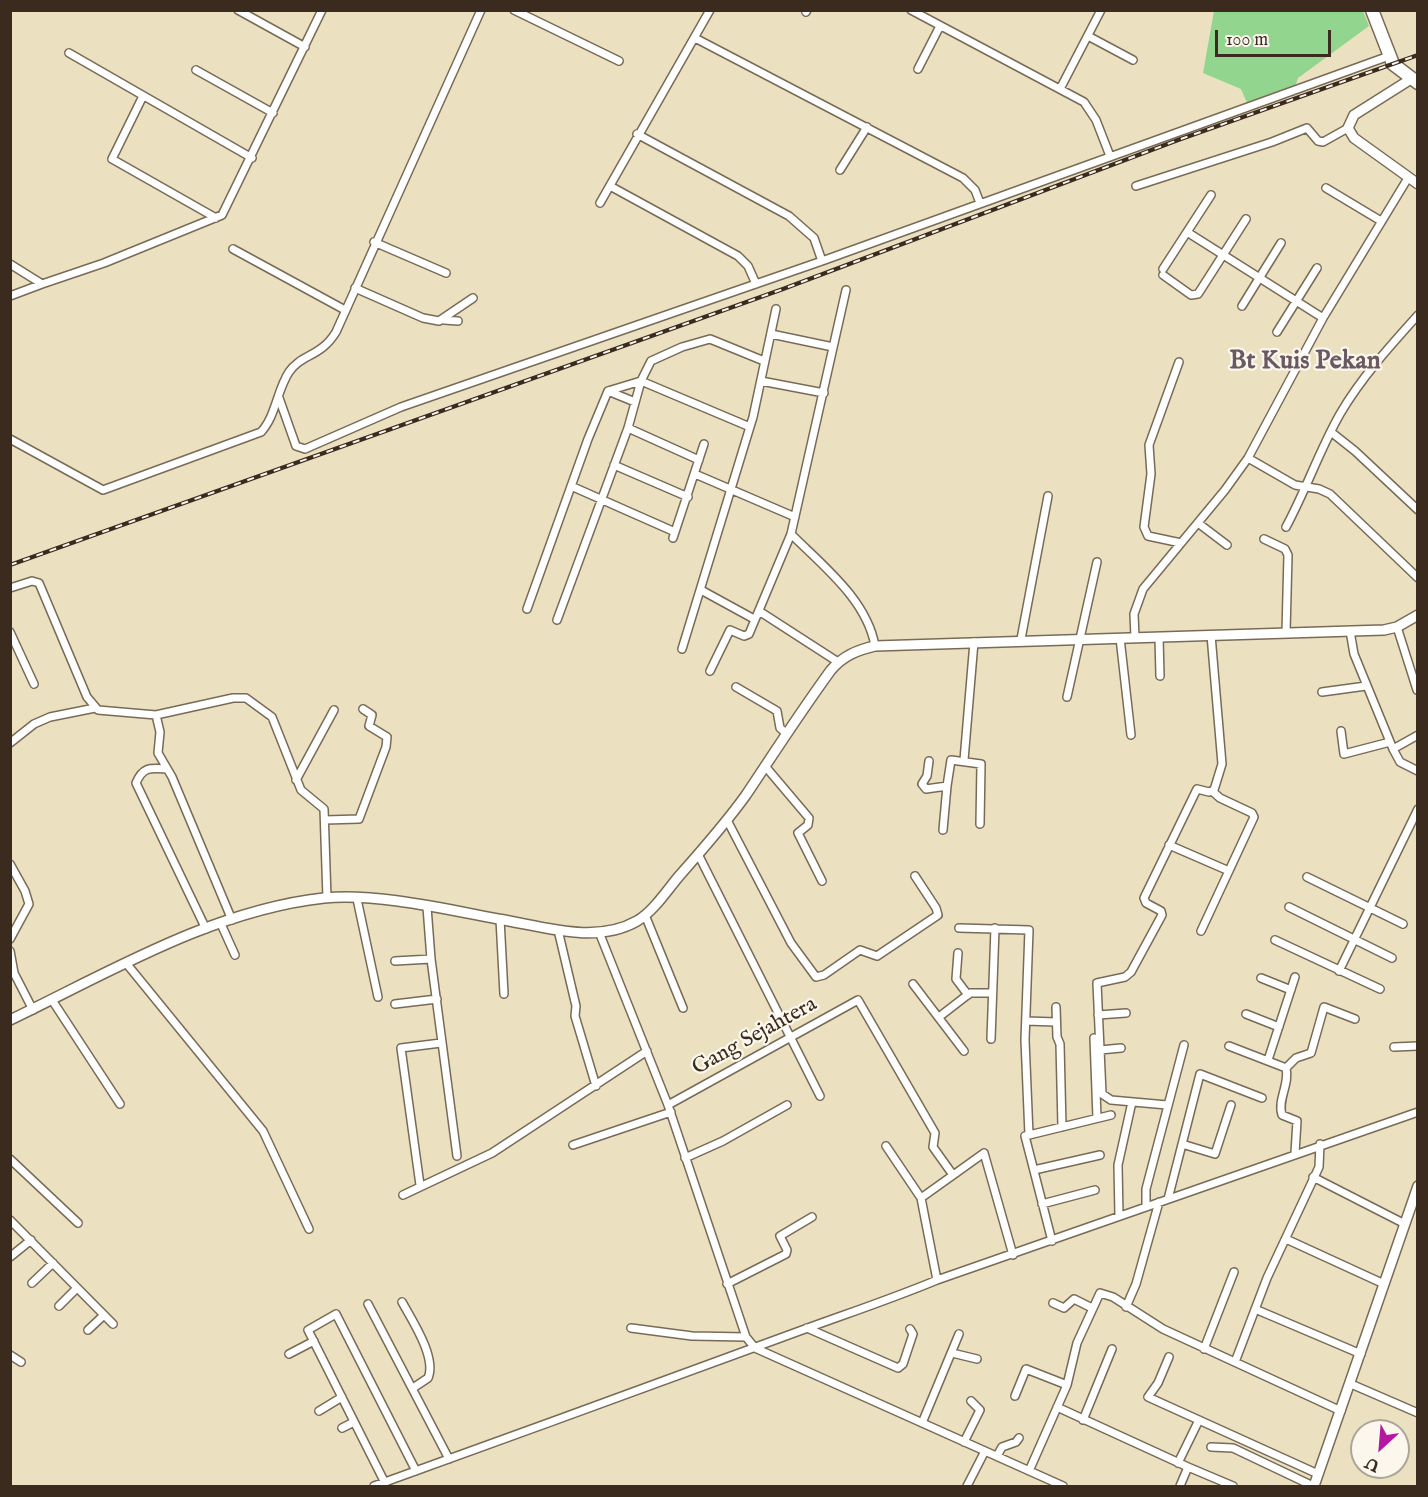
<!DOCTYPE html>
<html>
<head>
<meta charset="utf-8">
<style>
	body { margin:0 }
	#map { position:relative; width:1428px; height:1497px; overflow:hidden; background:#ebe1c0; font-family:"IM FELL English",serif }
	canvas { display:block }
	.frame { position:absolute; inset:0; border:12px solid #3b2a1e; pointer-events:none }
	.north { position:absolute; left:1350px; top:1419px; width:60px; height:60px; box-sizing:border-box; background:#fbf7ec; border:2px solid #aea59a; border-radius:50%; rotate:206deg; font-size:16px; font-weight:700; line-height:24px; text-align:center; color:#3b2a1e }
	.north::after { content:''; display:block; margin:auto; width:21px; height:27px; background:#b5179e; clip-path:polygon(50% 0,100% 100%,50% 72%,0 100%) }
	.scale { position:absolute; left:1215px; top:30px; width:116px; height:27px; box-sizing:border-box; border:3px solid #3b2a1e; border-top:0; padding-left:8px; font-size:18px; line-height:21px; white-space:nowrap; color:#3b2a1e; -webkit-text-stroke:4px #fbf7ec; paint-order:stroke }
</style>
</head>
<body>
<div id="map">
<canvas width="1428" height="1497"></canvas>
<div class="frame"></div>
<div class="north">U</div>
<div class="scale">100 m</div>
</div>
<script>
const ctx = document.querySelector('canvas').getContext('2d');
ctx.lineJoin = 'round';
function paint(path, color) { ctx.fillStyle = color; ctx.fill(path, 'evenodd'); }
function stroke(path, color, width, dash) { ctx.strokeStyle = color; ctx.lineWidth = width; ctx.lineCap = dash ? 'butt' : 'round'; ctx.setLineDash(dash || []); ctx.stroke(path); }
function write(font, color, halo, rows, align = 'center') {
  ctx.font = font + ' "IM FELL English",serif'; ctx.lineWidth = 4.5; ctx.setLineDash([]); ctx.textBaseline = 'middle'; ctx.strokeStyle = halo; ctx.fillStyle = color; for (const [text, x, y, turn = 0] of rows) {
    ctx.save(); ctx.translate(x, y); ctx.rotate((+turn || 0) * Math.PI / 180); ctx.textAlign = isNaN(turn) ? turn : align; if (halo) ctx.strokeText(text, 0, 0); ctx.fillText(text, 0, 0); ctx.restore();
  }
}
paint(new Path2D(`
	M 1214,11 L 1363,11 L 1369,26 L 1298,78 L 1295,87 L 1248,105 L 1241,89 L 1203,73 Z`), '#91d58f');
const street = new Path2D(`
	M 238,10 L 305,47
	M 514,10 L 619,61
	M 911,10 L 1084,102 L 1096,120 L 1110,156
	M 806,12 L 807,10
	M 1088,36 L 1133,60
	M 695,38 L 963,178 L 975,190 L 980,203
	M 69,53 L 252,158
	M 918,69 L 940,26
	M 196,70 L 273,113
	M 1060,89 L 1101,10
	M 143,96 L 112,159 L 216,218
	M 637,134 L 789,216 L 814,238 L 822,261
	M 840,170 L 867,127
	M 610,186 L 738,256 L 748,266 L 756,284
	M 1136,186 L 1272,142 L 1307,128 L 1318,141 L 1323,142 L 1348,128
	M 1326,188 L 1381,221
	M 600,203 L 710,10
	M 1187,232 L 1211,195
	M 374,242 L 446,273
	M 233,249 L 345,310
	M 10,264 L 42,284 L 104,263 L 222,215 L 322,10
	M 1163,269 L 1187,232 L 1323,318
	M 1163,275 L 1191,295 L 1198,294 L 1246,219
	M 355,288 L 423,318 L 439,321 L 473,298
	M 10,296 L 42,284
	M 1242,306 L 1281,243
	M 444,320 L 458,321
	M 1277,332 L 1317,268
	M 771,334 L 833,347
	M 1179,362 L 1149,445 L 1151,474 L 1144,527 L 1148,536 L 1181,543
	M 761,381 L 824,393
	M 608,391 L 635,402
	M 279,398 L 296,446 L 305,449 L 401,407 L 822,261 L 1389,56
	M 628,428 L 699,460
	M 1331,432 L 1355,451 L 1418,510
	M 10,439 L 103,490 L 261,432 C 276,416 277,390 289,372 C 301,354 321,357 336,332 L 481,10
	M 1248,458 L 1295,485 L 1319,489 L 1330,494 L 1418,578
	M 614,465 L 688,497
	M 695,474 L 795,517
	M 571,486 L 675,532
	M 1198,523 L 1227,545
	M 1286,527 C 1306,490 1320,449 1340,414 C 1361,378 1390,346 1418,315
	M 791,534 C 823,566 867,600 875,646
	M 673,538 L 704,444
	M 1264,539 L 1285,549 L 1288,555 L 1286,632
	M 10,588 L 32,581 L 39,583 L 87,697 L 98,710 L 156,715 L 233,698 L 246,698 L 272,717 L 301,790 L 324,809 L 327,898
	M 701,590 L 754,619
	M 527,609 L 588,439 L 608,391 L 641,381 L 750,427
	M 759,611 L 838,662
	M 557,620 L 628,428 L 641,381 L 651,361 L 682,347 L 710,339 L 764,361
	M 1397,627 L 1417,690
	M 1350,631 L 1354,654 L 1393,749 L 1400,762 L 1418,771
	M 10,632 L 34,684
	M 1135,637 L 1134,614 L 1143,589 L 1225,490 L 1248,458 L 1323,318 L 1408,178
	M 1159,637 L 1160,676
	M 1120,638 L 1131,735
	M 1021,639 L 1048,496
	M 682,649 L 753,417 L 776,309
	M 710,671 L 730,630 L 744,636 L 749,634 L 791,534 L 846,290
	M 736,687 L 777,711 L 780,728 L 787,734
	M 1322,692 L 1366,686
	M 1067,697 L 1097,562
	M 156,715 L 160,732 L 158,753 L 172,777 L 232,920
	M 1341,731 L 1344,754 L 1390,742
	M 10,743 L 34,724 L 50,717 L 95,708
	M 1393,749 L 1418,735
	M 964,760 L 974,642
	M 929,761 L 927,776 L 922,784 L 926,789 L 947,786 L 951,760 L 981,764 L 980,824
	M 765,766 L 809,818 L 808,825 L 798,833 L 822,881
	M 167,769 C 151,768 143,766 136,783 L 206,929
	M 296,780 L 334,710
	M 325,820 L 359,819 L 386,747 L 387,737 L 369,726 L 372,715 L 363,709
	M 727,820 L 791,943 L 816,977 L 824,975 L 860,950 L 877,956 L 938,915 L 936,908 L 915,876
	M 943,830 L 947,786
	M 1169,845 L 1229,871
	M 698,854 L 820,1096
	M 10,864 L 25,891 L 29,904 L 10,939
	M 1307,877 L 1403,924
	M 357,899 L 378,997
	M 427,907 L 431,959 L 457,1156
	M 1289,907 L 1392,958
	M 645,915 L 683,1008
	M 500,919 L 504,994
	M 221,924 L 235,955
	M 959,928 L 1029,930 L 1025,1040 L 1029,1135
	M 558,930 L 576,1006 L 575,1016 L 596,1086
	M 1201,931 L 1254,817 L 1252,813 L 1220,798 L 1212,791
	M 599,932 L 668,1105 L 746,1337 L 755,1348 L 1063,1486
	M 1275,940 L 1380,989
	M 10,951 L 14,973 L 33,1010
	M 958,953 L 956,979 L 968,995
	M 395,961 L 431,959
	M 126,963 L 263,1131 L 309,1229
	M 1339,971 L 1418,809
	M 1261,978 L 1291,990
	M 913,984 L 964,1051
	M 52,1000 L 120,1104
	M 395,1004 L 437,999
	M 1056,1007 L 1057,1037 L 1060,1044 L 1062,1127
	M 1246,1014 L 1279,1027
	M 1098,1015 L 1126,1013
	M 939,1017 L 970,993 L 992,993
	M 1026,1021 L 1056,1022
	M 1094,1038 L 1097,1118
	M 991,1039 L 995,928
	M 1229,1046 L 1286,1068 C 1290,1084 1277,1100 1282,1115 L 1297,1121 L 1295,1153
	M 1394,1047 L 1418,1046
	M 1100,1050 L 1121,1048
	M 1268,1060 L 1295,977
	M 1286,1068 L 1296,1058 L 1311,1053 L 1324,1007 L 1355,1019
	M 668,1105 L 858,1000 L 935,1133 L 933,1147 L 953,1175
	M 1167,1105 L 1111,1100 L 1102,1094 L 1097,983 L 1125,977 L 1131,972 L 1162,915 L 1161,911 L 1146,903 L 1144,898 L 1197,789 L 1209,792 L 1214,790 L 1222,764 L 1211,635
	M 1182,1144 L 1215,1154 L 1231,1105
	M 573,1145 L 671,1112
	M 886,1146 L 921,1198 L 937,1280
	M 685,1158 L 723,1141 L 787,1105
	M 10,1159 L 78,1223
	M 1034,1170 L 1100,1155
	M 1313,1177 L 1405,1224
	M 420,1185 L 401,1048 L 441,1043
	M 403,1195 L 492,1153 L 647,1051
	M 921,1198 L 984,1153 L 1013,1255
	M 1168,1199 L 1200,1074 L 1262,1098
	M 1042,1204 L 1095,1190
	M 1146,1207 L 1146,1189 L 1184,1045
	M 1119,1216 L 1118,1165 L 1132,1102
	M 10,1220 L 113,1324
	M 1286,1239 L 1384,1284
	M 1052,1241 L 1025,1136 L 1111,1115
	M 10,1257 L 31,1240
	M 32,1283 L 53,1263
	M 727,1284 L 786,1254 L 787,1250 L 780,1236 L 812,1217
	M 402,1302 C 412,1320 437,1358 428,1378 L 413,1388
	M 1053,1303 L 1064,1308 L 1074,1299 L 1092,1308
	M 368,1304 L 449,1459
	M 59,1306 L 77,1288
	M 1126,1307 L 1136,1284 L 1159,1202
	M 1255,1309 L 1361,1354
	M 631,1328 L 692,1336 L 746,1337
	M 807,1328 L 898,1368 L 903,1364 L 913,1334 L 910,1329
	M 88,1330 L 104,1315
	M 1204,1349 L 1234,1272
	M 952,1353 L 977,1359
	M 289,1354 L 314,1341
	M 10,1355 L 21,1362
	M 1169,1357 L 1158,1383 L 1148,1397 L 1318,1474
	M 1235,1362 L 1267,1278 L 1319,1167 L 1320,1144
	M 1351,1384 L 1418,1413
	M 1015,1396 L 1026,1369 L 1067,1385
	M 1057,1407 L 1188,1467 L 1180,1486
	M 319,1411 L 342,1397
	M 1083,1420 L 1112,1349
	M 922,1423 L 959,1334
	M 342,1428 L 354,1422
	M 964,1442 L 980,1410 L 971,1401
	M 1211,1447 L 1233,1448 L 1313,1486
	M 997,1456 L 1002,1447 L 1016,1442 L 1019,1438
	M 1178,1463 L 1199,1420
	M 1188,1467 L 1233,1486
	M 1029,1471 L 1067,1385 L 1077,1343 L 1100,1293 L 1113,1297 L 1163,1329 L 1341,1411
	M 385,1483 L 308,1330 L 336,1314 L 416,1471
	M 374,1486 C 518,1434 661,1382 805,1329 C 849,1313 894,1298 937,1280 L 1418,1112
	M 967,1486 L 985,1451`);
const secondary = new Path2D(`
	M 1411,79 L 1354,115 L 1348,128 L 1354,138 L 1418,184
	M 10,1020 C 108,973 213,910 324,898 C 377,893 445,909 498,919 C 542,926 595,945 637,921 C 654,911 667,890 680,875 C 703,849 726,823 746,795 C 774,753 801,711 831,670 C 843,656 857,650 875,646 L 1384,630 L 1397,627 L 1418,615
	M 1314,1486 L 1418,1186`);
const highway = new Path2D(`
	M 1372,10 L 1393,64 L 1418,83`);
stroke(street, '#796a57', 10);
stroke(secondary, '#796a57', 12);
stroke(highway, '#796a57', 15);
stroke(street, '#fff', 7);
stroke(secondary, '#fff', 9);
stroke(highway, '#fff', 12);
const rail = new Path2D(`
	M 10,565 L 783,289 L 1178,140 L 1418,55`);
stroke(rail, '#3b2a1e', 4.5);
stroke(rail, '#fbf7ec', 2, [7]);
write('22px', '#3b2a1e', '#fbf7ec', [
	["Gang Sejahtera",755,1037,-29]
]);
write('bold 26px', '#6a5960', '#fbf7ec', [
	["Bt Kuis Pekan",1305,363]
]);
</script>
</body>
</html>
